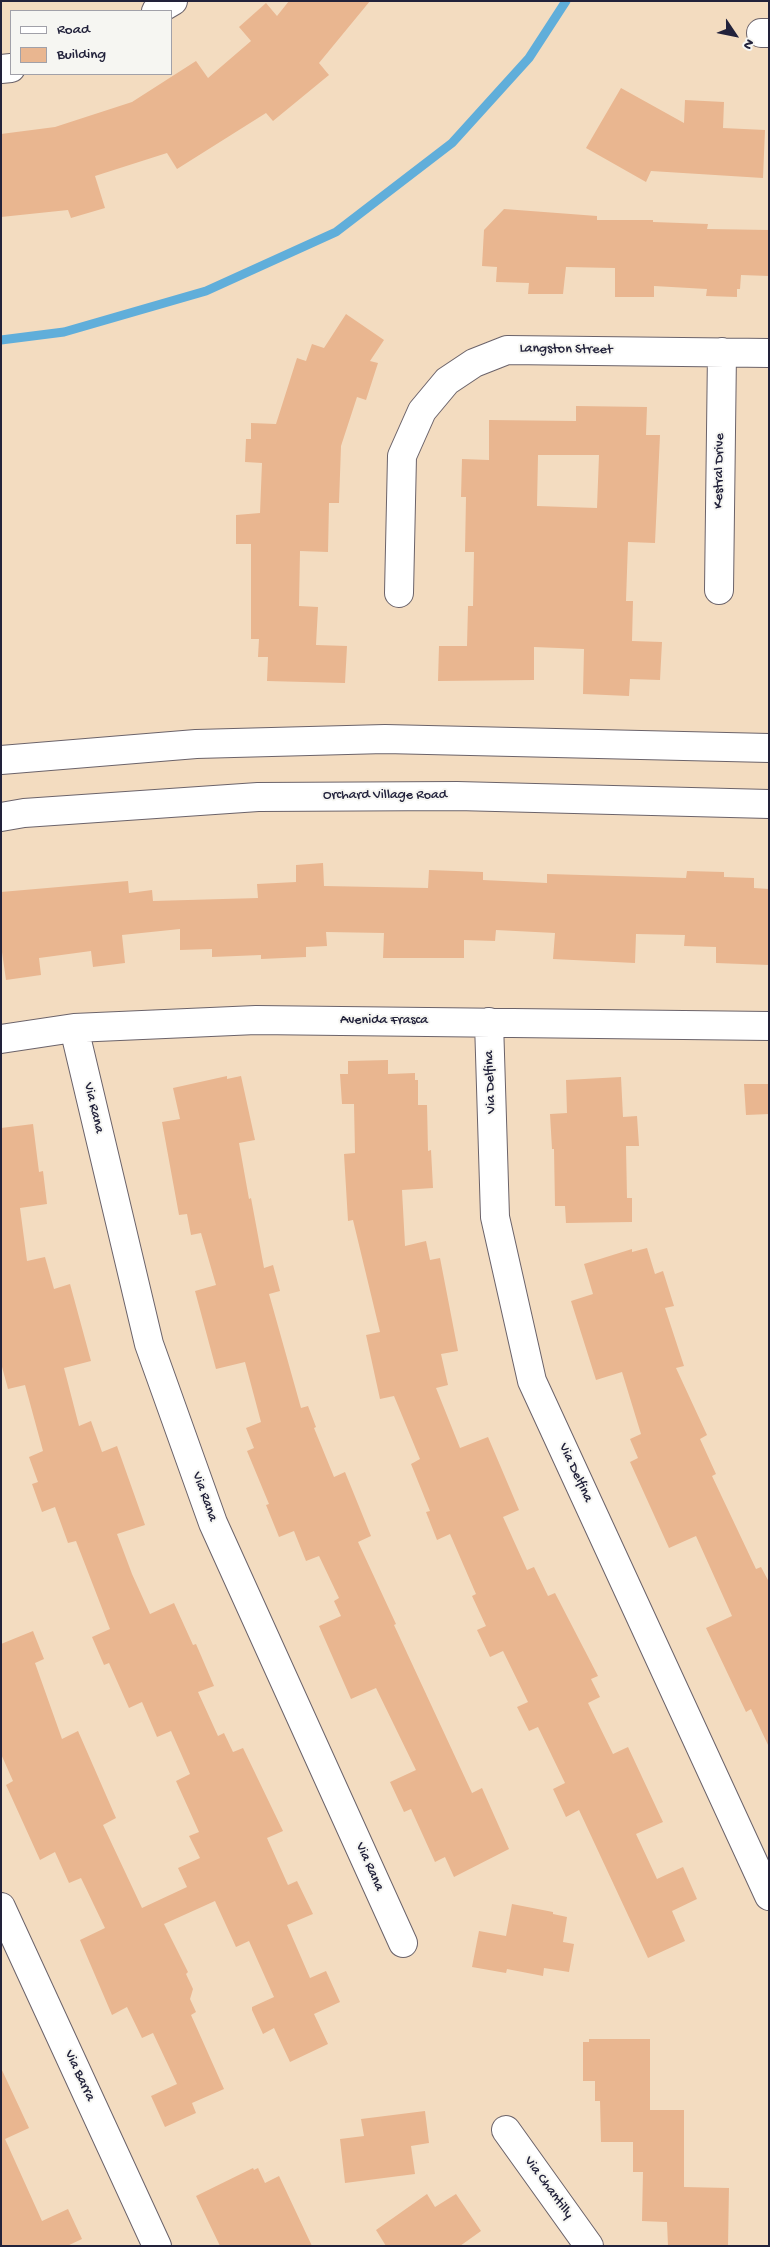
<!DOCTYPE html>
<html>
<head>
<meta charset="utf-8">
<style>
	body { margin:0 }
	#map { position:relative; width:770px; height:2247px; overflow:hidden; background:#f3dcc0; font-family:"Gochi Hand",sans-serif }
	canvas { display:block }
	.frame { position:absolute; inset:0; border:2px solid #22223b; pointer-events:none }
	.legend { position:absolute; left:10px; top:10px; width:162px; height:65px; box-sizing:border-box; background:#f6f6f2; border:1px solid #a1a1a9; margin:0; padding:6px 9px; list-style:none; font-size:15px; color:#22223b }
	.legend li { display:flex; align-items:center; gap:10px; height:25px }
	.legend b { width:25px; border:1px solid #a1a1a9 }
	.north { position:absolute; left:710px; top:10px; width:50px; height:50px; -webkit-text-stroke:4px #f6f6f2; paint-order:stroke; rotate:124deg; font-size:14px; font-weight:700; line-height:20px; text-align:center; color:#22223b }
	.north::after { content:''; display:block; margin:auto; width:18px; height:22px; background:#22223b; clip-path:polygon(50% 0,100% 100%,50% 72%,0 100%) }
</style>
</head>
<body>
<div id="map">
<canvas width="770" height="2247"></canvas>
<div class="frame"></div>
<ul class="legend">
<li><b style="height:6px;background:#fff"></b>Road</li>
<li><b style="height:14px;background:#e9b690"></b>Building</li>
</ul>
<div class="north">N</div>
</div>
<script>
const ctx = document.querySelector('canvas').getContext('2d');
ctx.lineJoin = 'round';
function stroke(path, color, width, dash) { ctx.strokeStyle = color; ctx.lineWidth = width; ctx.lineCap = dash ? 'butt' : 'round'; ctx.setLineDash(dash || []); ctx.stroke(path); }
function paint(path, color) { ctx.fillStyle = color; ctx.fill(path, 'evenodd'); }
function write(font, color, halo, rows, align = 'center') {
  ctx.font = font + ' "Gochi Hand",sans-serif'; ctx.lineWidth = 4; ctx.setLineDash([]); ctx.textBaseline = 'middle'; ctx.strokeStyle = halo; ctx.fillStyle = color; for (const [text, x, y, turn = 0] of rows) {
    ctx.save(); ctx.translate(x, y); ctx.rotate((+turn || 0) * Math.PI / 180); ctx.textAlign = isNaN(turn) ? turn : align; if (halo) ctx.strokeText(text, 0, 0); ctx.fillText(text, 0, 0); ctx.restore();
  }
}
stroke(new Path2D(`
	M 1,340 L 64,332 L 206,291 L 336,232 L 452,143 L 529,58 L 566,1`), '#60aeda', 9);
paint(new Path2D(`
	M 289,1 L 370,1 L 319,63 L 329,75 L 273,121 L 266,113 L 177,169 L 167,153 L 95,176 L 105,208 L 71,218 L 68,210 L 1,217 L 1,134 L 55,127 L 132,102 L 196,61 L 208,78 L 251,41 L 239,27 L 266,3 L 277,16 Z
	M 621,88 L 684,123 L 685,100 L 724,102 L 723,128 L 765,130 L 763,178 L 651,171 L 646,182 L 586,148 Z
	M 504,209 L 597,216 L 597,220 L 653,220 L 653,222 L 708,224 L 707,229 L 769,230 L 769,276 L 741,275 L 740,289 L 737,289 L 737,297 L 706,296 L 707,289 L 654,286 L 654,297 L 615,297 L 615,268 L 566,267 L 563,294 L 528,294 L 529,283 L 496,282 L 497,267 L 482,266 L 484,230 Z
	M 346,314 L 384,340 L 370,361 L 378,363 L 366,400 L 357,397 L 341,446 L 339,503 L 329,503 L 328,552 L 300,551 L 299,606 L 318,607 L 316,645 L 347,646 L 345,683 L 267,681 L 268,657 L 258,657 L 259,639 L 251,639 L 251,544 L 236,544 L 236,515 L 260,513 L 262,463 L 245,462 L 246,439 L 251,439 L 251,423 L 276,424 L 297,358 L 306,361 L 312,344 L 324,348 Z
	M 576,406 L 647,407 L 646,435 L 660,435 L 655,543 L 628,542 L 626,601 L 633,601 L 632,641 L 662,642 L 660,680 L 630,679 L 629,696 L 583,694 L 584,649 L 534,647 L 534,680 L 438,681 L 439,646 L 467,646 L 468,606 L 473,606 L 474,552 L 465,552 L 466,497 L 461,497 L 462,459 L 489,460 L 489,420 L 576,421 ZM 538,455 L 599,455 L 597,508 L 537,506 Z
	M 323,863 L 324,886 L 428,888 L 429,870 L 483,872 L 483,880 L 547,883 L 547,874 L 686,878 L 687,871 L 724,872 L 724,877 L 754,878 L 754,888 L 769,889 L 769,965 L 716,963 L 716,947 L 684,946 L 685,935 L 636,934 L 635,963 L 553,959 L 555,933 L 496,930 L 495,941 L 464,940 L 464,958 L 383,958 L 384,933 L 326,932 L 327,946 L 306,947 L 306,957 L 261,959 L 261,955 L 212,957 L 212,949 L 180,950 L 180,929 L 122,935 L 125,963 L 93,967 L 91,951 L 39,958 L 41,975 L 6,980 L 1,945 L 1,892 L 128,881 L 129,893 L 152,890 L 153,901 L 258,898 L 257,884 L 296,882 L 296,865 Z
	M 388,1060 L 388,1074 L 415,1073 L 415,1080 L 418,1080 L 418,1105 L 427,1105 L 428,1151 L 431,1150 L 433,1188 L 402,1190 L 405,1246 L 426,1241 L 430,1260 L 440,1258 L 458,1351 L 441,1354 L 448,1385 L 436,1388 L 460,1448 L 488,1437 L 519,1510 L 503,1517 L 527,1570 L 534,1567 L 548,1596 L 555,1593 L 598,1676 L 591,1679 L 600,1697 L 588,1703 L 613,1754 L 628,1747 L 663,1822 L 636,1834 L 657,1879 L 683,1867 L 697,1899 L 672,1911 L 685,1941 L 648,1958 L 579,1810 L 566,1817 L 553,1789 L 565,1783 L 538,1727 L 529,1731 L 517,1707 L 528,1702 L 503,1651 L 490,1657 L 477,1630 L 486,1626 L 472,1596 L 476,1594 L 450,1534 L 437,1540 L 426,1512 L 430,1511 L 411,1464 L 420,1459 L 394,1396 L 380,1399 L 366,1335 L 380,1332 L 353,1220 L 348,1221 L 344,1154 L 355,1153 L 354,1104 L 342,1104 L 340,1074 L 348,1074 L 348,1061 Z
	M 227,1076 L 227,1079 L 241,1076 L 255,1140 L 239,1143 L 249,1199 L 251,1198 L 264,1268 L 273,1265 L 280,1291 L 269,1294 L 301,1408 L 308,1406 L 316,1427 L 314,1428 L 334,1477 L 345,1472 L 371,1536 L 358,1542 L 396,1624 L 394,1625 L 472,1793 L 482,1788 L 509,1849 L 454,1877 L 445,1857 L 435,1862 L 411,1809 L 404,1812 L 390,1782 L 416,1770 L 376,1688 L 351,1699 L 319,1626 L 341,1616 L 334,1601 L 339,1598 L 319,1556 L 306,1561 L 294,1531 L 279,1537 L 266,1505 L 269,1504 L 247,1451 L 254,1448 L 246,1428 L 261,1422 L 245,1362 L 216,1369 L 195,1291 L 216,1285 L 201,1233 L 191,1235 L 187,1214 L 179,1215 L 162,1122 L 180,1119 L 173,1088 Z
	M 621,1077 L 623,1117 L 637,1116 L 639,1146 L 626,1146 L 627,1198 L 632,1198 L 632,1222 L 566,1223 L 565,1206 L 555,1206 L 554,1149 L 552,1149 L 550,1114 L 567,1113 L 566,1080 Z
	M 744,1084 L 769,1084 L 769,1114 L 746,1115 Z
	M 33,1124 L 39,1172 L 43,1171 L 47,1204 L 20,1208 L 27,1261 L 45,1257 L 54,1289 L 70,1284 L 91,1361 L 64,1368 L 79,1426 L 91,1421 L 102,1452 L 117,1446 L 145,1525 L 117,1534 L 132,1574 L 150,1614 L 174,1603 L 193,1645 L 196,1644 L 214,1686 L 198,1692 L 218,1736 L 224,1733 L 233,1752 L 243,1748 L 283,1831 L 267,1838 L 288,1885 L 297,1881 L 313,1914 L 287,1925 L 310,1978 L 326,1971 L 340,2002 L 314,2014 L 328,2044 L 290,2062 L 274,2028 L 263,2034 L 252,2010 L 252,2007 L 274,1997 L 249,1941 L 236,1947 L 215,1901 L 164,1924 L 188,1972 L 186,1974 L 193,1989 L 190,1999 L 196,2012 L 191,2015 L 224,2089 L 192,2103 L 196,2113 L 165,2127 L 151,2096 L 177,2084 L 153,2033 L 142,2038 L 127,2007 L 112,2015 L 80,1940 L 105,1928 L 81,1878 L 69,1883 L 55,1852 L 40,1860 L 6,1785 L 13,1781 L 1,1754 L 1,1644 L 33,1631 L 44,1659 L 35,1663 L 62,1739 L 78,1731 L 116,1818 L 103,1825 L 142,1908 L 187,1887 L 178,1868 L 200,1858 L 189,1836 L 199,1832 L 176,1781 L 190,1774 L 171,1731 L 157,1737 L 142,1702 L 129,1708 L 109,1663 L 104,1665 L 92,1637 L 110,1629 L 76,1541 L 68,1543 L 55,1507 L 42,1512 L 32,1484 L 38,1482 L 29,1457 L 43,1451 L 25,1385 L 8,1389 L 1,1363 L 1,1128 Z
	M 647,1248 L 655,1274 L 663,1271 L 674,1306 L 665,1308 L 684,1366 L 676,1368 L 707,1435 L 700,1439 L 716,1474 L 712,1476 L 756,1569 L 761,1567 L 769,1582 L 769,1747 L 751,1709 L 746,1712 L 706,1628 L 732,1616 L 696,1536 L 669,1548 L 630,1462 L 638,1458 L 630,1439 L 641,1434 L 622,1372 L 596,1380 L 571,1301 L 593,1294 L 584,1264 L 632,1249 L 632,1252 Z
	M 512,1904 L 553,1912 L 553,1914 L 567,1917 L 563,1942 L 574,1944 L 569,1972 L 544,1968 L 543,1976 L 507,1969 L 506,1973 L 472,1967 L 479,1931 L 506,1936 Z
	M 589,2039 L 650,2039 L 650,2110 L 684,2110 L 684,2187 L 729,2188 L 728,2246 L 668,2246 L 667,2222 L 642,2221 L 643,2172 L 633,2172 L 633,2142 L 601,2142 L 600,2101 L 595,2101 L 595,2081 L 583,2081 L 583,2042 L 589,2042 Z
	M 1,2068 L 29,2128 L 5,2139 L 42,2221 L 68,2209 L 82,2239 L 67,2246 L 1,2246 Z
	M 425,2111 L 429,2143 L 411,2146 L 415,2174 L 345,2183 L 340,2139 L 364,2136 L 361,2119 Z
	M 253,2168 L 254,2170 L 258,2168 L 265,2183 L 279,2176 L 312,2246 L 220,2246 L 196,2196 Z
	M 427,2194 L 435,2207 L 456,2194 L 481,2231 L 460,2246 L 386,2246 L 376,2230 Z`), '#e9b690');
const street = new Path2D(`
	M 156,11 L 173,1
	M 761,33 L 769,33
	M 1,69 L 11,68
	M 719,590 L 722,352
	M 399,593 L 402,456 L 422,411 L 447,381 L 474,363 L 507,350 L 769,353
	M 489,1022 L 495,1217 L 532,1381 L 769,1896
	M 74,1028 L 149,1344 L 213,1523 L 403,1943
	M 1,1039 L 74,1028 L 256,1020 L 769,1026
	M 1,1907 L 157,2246
	M 506,2130 L 589,2246`);
const secondary = new Path2D(`
	M 1,760 L 196,744 L 385,739 L 769,748
	M 1,817 L 24,813 L 258,797 L 457,796 L 769,804`);
stroke(street, '#6b636a', 30);
stroke(secondary, '#6b636a', 30);
stroke(street, '#fff', 28);
stroke(secondary, '#fff', 28);
write('14px', '#22223b', '#f6f6f2', [
	["Langston Street",566,350,1],
	["Kestral Drive",720,471,-89],
	["Orchard Village Road",385,796],
	["Avenida Frasca",384,1021],
	["Via Delfina",491,1082,-92],
	["Via Rana",93,1108,77],
	["Via Delfina",575,1473,65],
	["Via Rana",204,1497,70],
	["Via Rana",369,1867,66],
	["Via Barra",79,2076,65],
	["Via Chantilly",548,2188,54]
]);
</script>
</body>
</html>
